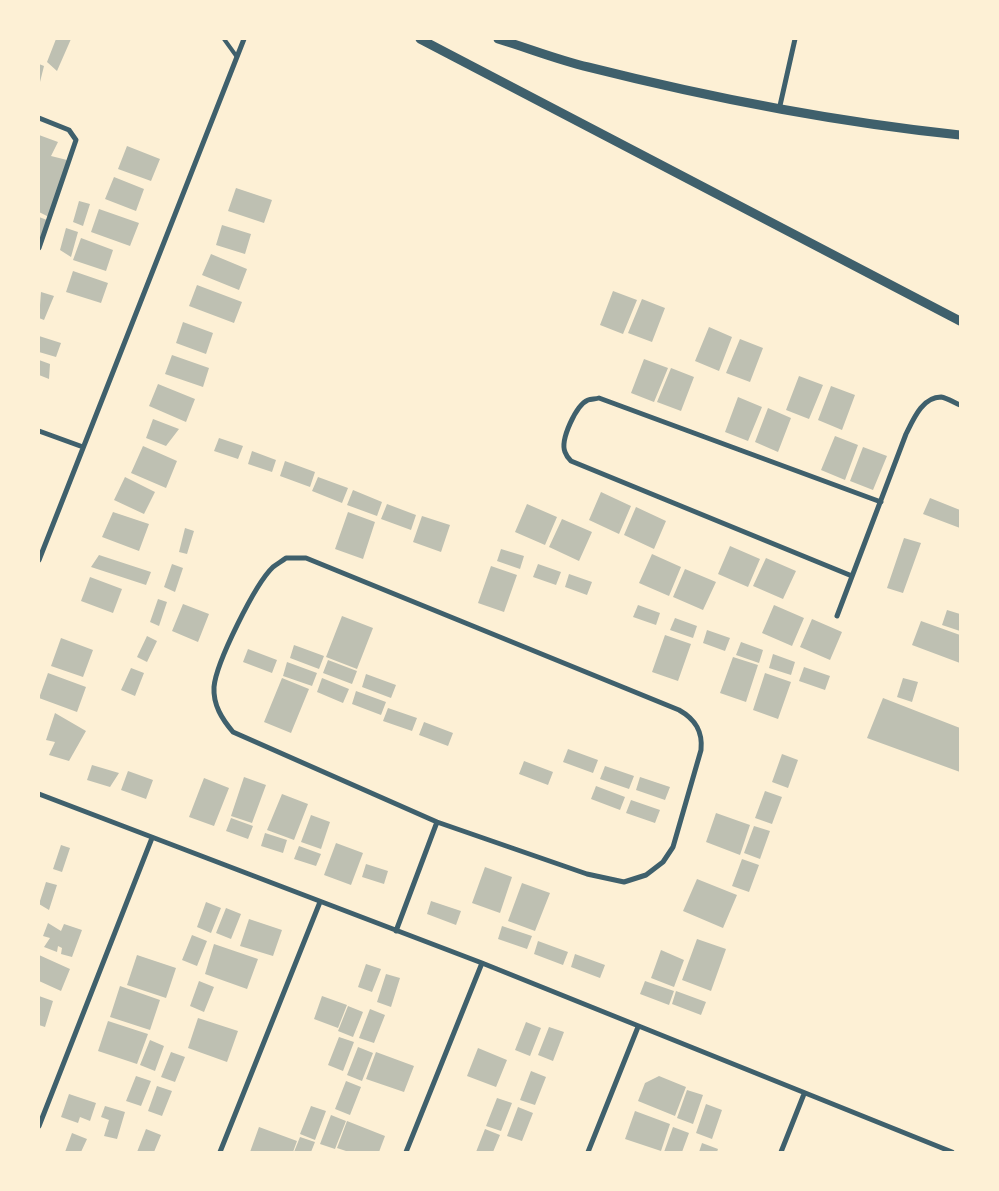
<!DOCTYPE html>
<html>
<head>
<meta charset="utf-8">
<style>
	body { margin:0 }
	#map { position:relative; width:999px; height:1191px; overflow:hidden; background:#fdf0d5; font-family:"Noto Serif",serif }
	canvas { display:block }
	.frame { position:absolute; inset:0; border:40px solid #fdf0d5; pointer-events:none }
</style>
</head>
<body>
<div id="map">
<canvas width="999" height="1191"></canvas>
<div class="frame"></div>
</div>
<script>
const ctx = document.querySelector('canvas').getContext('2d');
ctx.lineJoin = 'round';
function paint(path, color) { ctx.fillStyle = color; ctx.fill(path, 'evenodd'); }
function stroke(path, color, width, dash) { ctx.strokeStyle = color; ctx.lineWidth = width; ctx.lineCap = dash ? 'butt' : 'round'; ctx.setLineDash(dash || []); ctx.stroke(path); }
paint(new Path2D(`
	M 56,39 L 71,39 L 57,71 L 47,62 Z
	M 39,64 L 44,66 L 39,86 Z
	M 39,135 L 58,142 L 51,156 L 67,160 L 49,217 L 39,212 Z
	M 127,146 L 160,159 L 151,181 L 118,169 Z
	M 114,177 L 144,189 L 136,211 L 105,199 Z
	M 236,188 L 272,200 L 264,223 L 228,211 Z
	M 79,201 L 90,204 L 83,226 L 73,222 Z
	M 99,209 L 139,223 L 130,246 L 91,232 Z
	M 39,217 L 47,220 L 39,243 Z
	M 222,225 L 251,234 L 245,254 L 216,245 Z
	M 66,228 L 78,232 L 71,257 L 60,250 Z
	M 81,238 L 113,250 L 106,271 L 73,260 Z
	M 211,254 L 247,269 L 239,290 L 202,275 Z
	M 73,271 L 108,283 L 101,303 L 66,292 Z
	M 197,285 L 242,302 L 234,323 L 189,306 Z
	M 613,291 L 637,300 L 623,334 L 600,325 Z
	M 41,292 L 54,296 L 44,320 L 39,318 Z
	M 642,299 L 665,308 L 652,342 L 628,333 Z
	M 183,322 L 213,333 L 206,354 L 176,343 Z
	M 709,327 L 732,337 L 719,371 L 695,361 Z
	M 39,336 L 61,343 L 56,357 L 39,352 Z
	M 740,339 L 763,348 L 750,382 L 726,373 Z
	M 172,355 L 209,368 L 203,387 L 165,374 Z
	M 644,359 L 668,368 L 654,402 L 631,393 Z
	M 39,360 L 50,364 L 49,379 L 39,375 Z
	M 671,368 L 694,377 L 681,411 L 657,402 Z
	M 799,376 L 823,385 L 809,419 L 786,410 Z
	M 158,384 L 195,399 L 186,422 L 149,406 Z
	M 831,386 L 855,395 L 842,430 L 818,420 Z
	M 738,397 L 762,407 L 748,441 L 725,432 Z
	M 768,408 L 791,418 L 778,452 L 755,442 Z
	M 153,419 L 179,429 L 166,446 L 146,438 Z
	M 835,436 L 858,445 L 845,480 L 821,470 Z
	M 219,438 L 243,446 L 238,459 L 214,451 Z
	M 143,446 L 177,461 L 166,488 L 131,473 Z
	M 863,447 L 887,456 L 873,490 L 850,481 Z
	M 252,451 L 276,460 L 272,472 L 248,464 Z
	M 285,461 L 315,472 L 310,487 L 280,476 Z
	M 125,477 L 155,492 L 144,514 L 114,500 Z
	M 318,477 L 348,488 L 342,503 L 312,491 Z
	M 353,490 L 382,502 L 377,516 L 347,505 Z
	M 601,492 L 631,506 L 619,534 L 589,520 Z
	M 930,498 L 960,510 L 960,528 L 923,514 Z
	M 387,504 L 416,515 L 411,530 L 381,519 Z
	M 527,504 L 557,517 L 545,545 L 515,532 Z
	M 636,507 L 666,521 L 654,549 L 624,535 Z
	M 113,512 L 149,524 L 139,551 L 102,537 Z
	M 348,512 L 375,522 L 363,559 L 335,549 Z
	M 422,516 L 450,525 L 441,552 L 413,542 Z
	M 562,519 L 592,532 L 579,561 L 549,547 Z
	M 185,528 L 194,531 L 187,554 L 179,552 Z
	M 904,538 L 921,543 L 903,593 L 887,588 Z
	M 730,546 L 760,559 L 748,587 L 718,574 Z
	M 501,549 L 524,556 L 520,569 L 497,561 Z
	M 652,554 L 681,567 L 669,596 L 639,583 Z
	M 99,555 L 151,572 L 146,585 L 91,567 Z
	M 766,558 L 796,571 L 783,599 L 753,586 Z
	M 172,564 L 183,568 L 175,592 L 164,587 Z
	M 538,564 L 561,572 L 556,585 L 533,577 Z
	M 491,566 L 517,575 L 504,612 L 478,603 Z
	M 685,569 L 716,582 L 703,610 L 673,597 Z
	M 569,574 L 592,582 L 587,595 L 565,587 Z
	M 90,577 L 122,589 L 113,613 L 81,601 Z
	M 158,599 L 167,602 L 159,626 L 150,622 Z
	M 183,604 L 209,614 L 198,642 L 172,631 Z
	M 638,605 L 660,613 L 656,625 L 633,617 Z
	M 774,605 L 804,618 L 792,646 L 762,633 Z
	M 947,610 L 960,614 L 960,631 L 942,625 Z
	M 342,616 L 373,628 L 357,669 L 326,657 Z
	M 675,618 L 697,626 L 693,638 L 670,630 Z
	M 812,619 L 842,632 L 830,660 L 800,647 Z
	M 921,621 L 960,635 L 960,663 L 912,645 Z
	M 707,630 L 730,638 L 725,651 L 703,643 Z
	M 665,635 L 691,644 L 678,681 L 652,672 Z
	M 147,636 L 157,641 L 147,662 L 137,657 Z
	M 61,638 L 93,650 L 83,677 L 51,666 Z
	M 741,642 L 763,650 L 759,663 L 736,655 Z
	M 294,645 L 324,656 L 319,669 L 290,658 Z
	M 248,649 L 277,660 L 272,673 L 243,662 Z
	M 773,654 L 795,662 L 791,675 L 769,668 Z
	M 733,657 L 758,665 L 746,702 L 720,693 Z
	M 328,660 L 357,671 L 352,684 L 323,673 Z
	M 287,662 L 317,673 L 312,686 L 283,676 Z
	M 804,667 L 830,676 L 825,690 L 799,681 Z
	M 131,668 L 144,673 L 135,696 L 121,690 Z
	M 48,673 L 86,687 L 77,712 L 39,698 Z
	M 765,673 L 791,682 L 778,719 L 753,710 Z
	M 366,674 L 396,685 L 391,698 L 362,687 Z
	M 282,678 L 309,689 L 291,733 L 264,722 Z
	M 322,678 L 349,689 L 343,703 L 317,692 Z
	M 903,678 L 918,682 L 912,702 L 897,697 Z
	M 356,691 L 386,702 L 381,715 L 352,704 Z
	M 883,698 L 960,728 L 960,772 L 867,738 Z
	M 388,708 L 417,718 L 412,731 L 383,721 Z
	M 55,713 L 86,731 L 69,761 L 49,755 L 55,742 L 46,740 Z
	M 424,722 L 453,733 L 448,746 L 419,735 Z
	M 568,749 L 598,760 L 593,773 L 563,762 Z
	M 782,754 L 798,760 L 788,788 L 772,782 Z
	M 524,761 L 553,772 L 548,785 L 519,774 Z
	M 92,765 L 119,773 L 110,787 L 87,780 Z
	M 605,766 L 634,776 L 629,789 L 600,779 Z
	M 128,771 L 153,780 L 146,799 L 121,790 Z
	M 244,777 L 266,785 L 252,823 L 231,816 Z
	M 640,777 L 670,787 L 665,800 L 636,790 Z
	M 204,778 L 229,788 L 214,826 L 189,817 Z
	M 596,786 L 625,797 L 620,810 L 591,799 Z
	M 765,791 L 782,797 L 772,824 L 755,818 Z
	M 282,794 L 308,804 L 294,840 L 267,830 Z
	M 631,800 L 660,810 L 655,823 L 626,813 Z
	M 716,813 L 750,825 L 740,855 L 706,842 Z
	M 311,815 L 330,822 L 321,849 L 301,842 Z
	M 231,818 L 253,826 L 248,839 L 226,831 Z
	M 754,826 L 770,831 L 760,859 L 744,853 Z
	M 265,833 L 287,840 L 283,853 L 261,846 Z
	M 336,843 L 363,853 L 351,885 L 324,875 Z
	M 61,845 L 70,848 L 62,872 L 53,869 Z
	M 299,846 L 321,854 L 316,866 L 294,859 Z
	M 742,859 L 759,865 L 749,892 L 732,886 Z
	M 366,864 L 388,871 L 384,884 L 362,877 Z
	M 485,867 L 512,877 L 500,913 L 472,903 Z
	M 697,879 L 737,895 L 723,928 L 683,911 Z
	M 46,882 L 57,885 L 49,910 L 39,904 Z
	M 522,883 L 550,893 L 535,931 L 508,921 Z
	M 431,901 L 461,911 L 456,925 L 427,914 Z
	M 206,902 L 221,908 L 211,933 L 197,927 Z
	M 226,908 L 241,914 L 231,939 L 216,933 Z
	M 249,919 L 282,930 L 273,956 L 240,946 Z
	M 48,923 L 61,931 L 64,924 L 82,930 L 72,957 L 61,954 L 62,948 L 58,946 L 57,952 L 44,947 L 50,938 L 43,936 Z
	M 502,926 L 532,936 L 527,949 L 498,939 Z
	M 192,935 L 207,941 L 197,966 L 182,960 Z
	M 697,939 L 726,949 L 711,991 L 682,980 Z
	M 538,941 L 568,952 L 563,965 L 534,954 Z
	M 214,944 L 258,959 L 247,989 L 205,974 Z
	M 661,950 L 684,960 L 674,987 L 651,978 Z
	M 575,954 L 605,965 L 600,978 L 571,967 Z
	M 39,955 L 70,969 L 61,991 L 39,981 Z
	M 137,955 L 176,968 L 166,998 L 127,985 Z
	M 366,964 L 381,969 L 372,992 L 358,987 Z
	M 386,974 L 400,978 L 391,1007 L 377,1002 Z
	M 199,981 L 214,987 L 204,1012 L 190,1006 Z
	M 645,981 L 674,991 L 669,1005 L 640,994 Z
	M 120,986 L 160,1000 L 150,1030 L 110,1017 Z
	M 676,991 L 706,1002 L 701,1015 L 672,1004 Z
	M 39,996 L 53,1001 L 45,1027 L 39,1025 Z
	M 322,996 L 347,1005 L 338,1028 L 314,1019 Z
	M 348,1006 L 363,1012 L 353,1037 L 338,1031 Z
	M 370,1009 L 385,1015 L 374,1043 L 359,1038 Z
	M 198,1018 L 238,1031 L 227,1062 L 188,1048 Z
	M 108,1021 L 148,1034 L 137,1064 L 98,1051 Z
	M 526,1022 L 541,1028 L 530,1056 L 515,1050 Z
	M 549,1027 L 564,1032 L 553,1061 L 538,1055 Z
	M 339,1037 L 354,1042 L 343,1071 L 328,1065 Z
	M 150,1040 L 164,1046 L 155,1071 L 140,1065 Z
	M 358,1047 L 373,1053 L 362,1081 L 347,1075 Z
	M 478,1048 L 507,1060 L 496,1087 L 467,1076 Z
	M 171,1052 L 185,1057 L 175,1082 L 161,1077 Z
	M 376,1052 L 414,1066 L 404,1092 L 366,1079 Z
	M 531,1071 L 546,1077 L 535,1105 L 520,1100 Z
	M 136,1076 L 151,1081 L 141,1106 L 126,1101 Z
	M 659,1076 L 686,1087 L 675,1116 L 638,1101 L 645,1083 Z
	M 346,1081 L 361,1087 L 350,1115 L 335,1109 Z
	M 157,1086 L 172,1091 L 162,1116 L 148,1111 Z
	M 687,1090 L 703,1095 L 693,1124 L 677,1118 Z
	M 69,1094 L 96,1103 L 90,1121 L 80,1117 L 78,1123 L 61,1117 Z
	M 497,1098 L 512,1103 L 501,1131 L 486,1126 Z
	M 706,1104 L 722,1110 L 712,1139 L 696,1133 Z
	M 105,1106 L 125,1112 L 117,1139 L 104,1136 L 109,1120 L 101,1117 Z
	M 311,1106 L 326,1111 L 315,1140 L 300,1134 Z
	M 518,1107 L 533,1113 L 522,1141 L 507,1136 Z
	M 635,1111 L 670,1124 L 661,1151 L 625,1139 Z
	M 331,1115 L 346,1121 L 335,1149 L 320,1144 Z
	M 347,1121 L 385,1136 L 379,1152 L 349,1152 L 337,1148 Z
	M 259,1127 L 297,1141 L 293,1152 L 250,1152 Z
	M 673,1127 L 689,1133 L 682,1152 L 664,1152 Z
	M 146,1129 L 161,1135 L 154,1152 L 137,1152 Z
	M 485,1129 L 500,1135 L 493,1152 L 476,1152 Z
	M 72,1133 L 87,1139 L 81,1152 L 65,1152 Z
	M 300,1137 L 315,1142 L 311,1152 L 294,1152 Z
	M 702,1143 L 718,1149 L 717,1152 L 699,1152 Z`), '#bec0b2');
stroke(new Path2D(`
	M 224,39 L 237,57`), '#3f606c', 4);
stroke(new Path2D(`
	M 779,110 L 795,39
	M 39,118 L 69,130 L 76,140 L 39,248
	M 39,431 L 83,447
	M 286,558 L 306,558 L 679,710 C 695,719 703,731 701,750 L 673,847 L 663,862 L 646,875 L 624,882 L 587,874 L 437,822 L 233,732 C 222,719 213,705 214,687 C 216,663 255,584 273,567 C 277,564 282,561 286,558 Z
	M 39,560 L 244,39
	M 852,576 L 571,461 C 569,459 566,455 565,452 C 560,440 576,405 588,400 C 591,399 596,399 599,398 L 881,502
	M 837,616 L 906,434 C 913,420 922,397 941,397 C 947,398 955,403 960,405
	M 39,794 L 482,963 L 952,1152
	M 396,931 L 437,822
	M 39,1126 L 152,838
	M 220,1152 L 320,902
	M 406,1152 L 482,963
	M 588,1152 L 638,1027
	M 781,1152 L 804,1094`), '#3f606c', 5);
stroke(new Path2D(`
	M 420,39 L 960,321
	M 498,39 C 528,48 558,60 588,67 C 711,98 835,122 960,135`), '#3f606c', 9);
</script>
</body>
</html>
